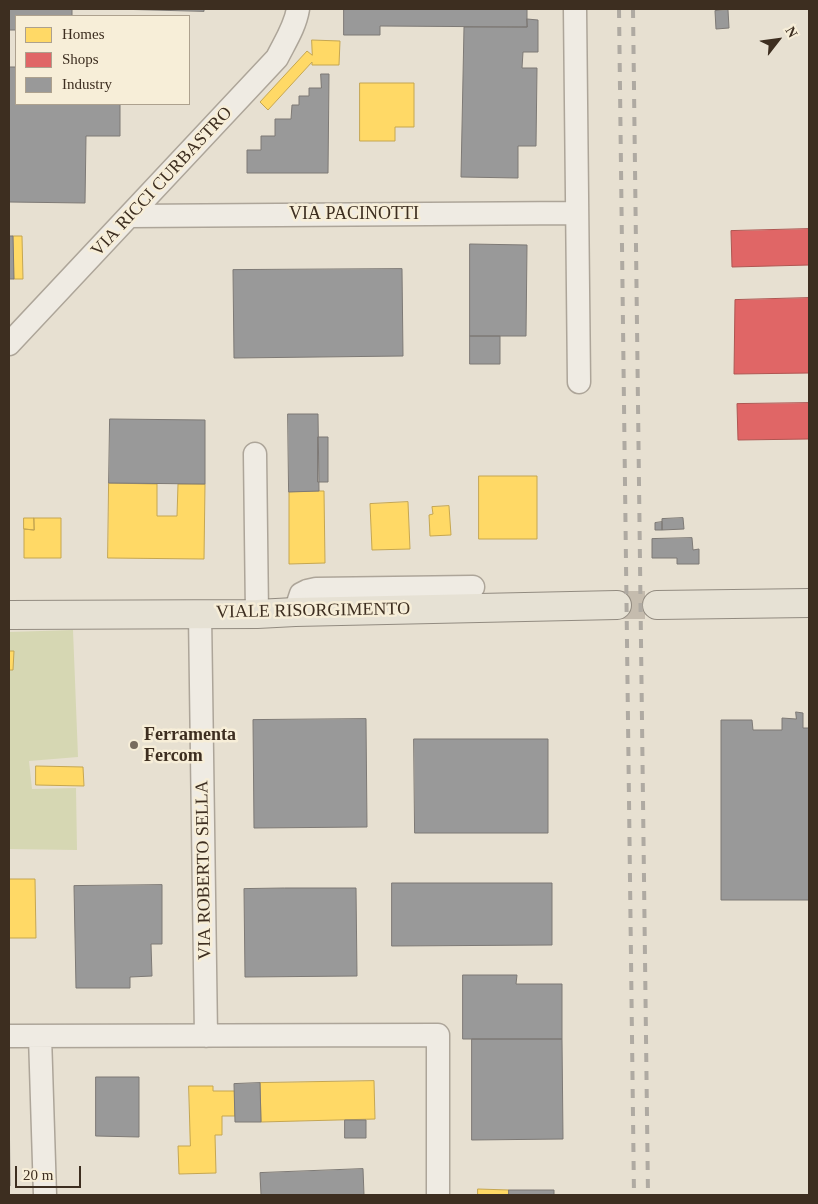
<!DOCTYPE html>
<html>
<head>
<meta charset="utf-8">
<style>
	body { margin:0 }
	#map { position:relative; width:818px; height:1204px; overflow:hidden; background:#e7e0d1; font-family:"Times New Roman",serif }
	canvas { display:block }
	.frame { position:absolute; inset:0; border:10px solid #3d2e20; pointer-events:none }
	.legend { position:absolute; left:15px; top:15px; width:175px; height:90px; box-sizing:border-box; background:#f7eed8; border:1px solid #ada18e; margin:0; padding:6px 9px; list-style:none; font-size:15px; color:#3d2e20 }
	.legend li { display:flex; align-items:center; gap:10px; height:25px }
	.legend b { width:25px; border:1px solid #ada18e }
	.north { position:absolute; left:753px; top:15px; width:50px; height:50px; -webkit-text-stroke:4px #f7eed8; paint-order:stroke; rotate:60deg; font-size:14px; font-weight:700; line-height:20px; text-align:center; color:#3d2e20 }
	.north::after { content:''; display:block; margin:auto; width:18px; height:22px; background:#3d2e20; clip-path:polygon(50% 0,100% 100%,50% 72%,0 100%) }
	.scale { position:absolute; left:15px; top:1166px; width:66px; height:22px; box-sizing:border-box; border:2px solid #3d2e20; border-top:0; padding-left:6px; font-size:15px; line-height:18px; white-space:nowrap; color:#3d2e20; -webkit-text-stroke:4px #f7eed8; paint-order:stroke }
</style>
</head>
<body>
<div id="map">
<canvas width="818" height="1204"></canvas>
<div class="frame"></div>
<ul class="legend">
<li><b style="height:14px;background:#ffd966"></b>Homes</li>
<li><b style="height:14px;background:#e06666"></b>Shops</li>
<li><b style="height:14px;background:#999"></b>Industry</li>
</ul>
<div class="north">N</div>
<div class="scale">20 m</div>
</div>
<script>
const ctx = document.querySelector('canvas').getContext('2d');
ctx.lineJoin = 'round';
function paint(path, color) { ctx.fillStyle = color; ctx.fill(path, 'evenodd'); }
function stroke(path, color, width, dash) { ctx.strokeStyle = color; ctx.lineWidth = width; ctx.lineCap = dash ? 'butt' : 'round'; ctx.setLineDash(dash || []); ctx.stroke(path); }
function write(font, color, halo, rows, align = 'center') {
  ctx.font = font + ' "Times New Roman",serif'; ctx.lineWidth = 5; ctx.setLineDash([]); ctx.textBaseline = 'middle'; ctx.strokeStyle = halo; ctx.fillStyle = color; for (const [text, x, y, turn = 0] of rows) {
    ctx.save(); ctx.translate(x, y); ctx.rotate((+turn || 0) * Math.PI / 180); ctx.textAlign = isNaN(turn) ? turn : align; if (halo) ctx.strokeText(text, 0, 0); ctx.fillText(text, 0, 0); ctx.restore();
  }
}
paint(new Path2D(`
	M 73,630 L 78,757 L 29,761 L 32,789 L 76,788 L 77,850 L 9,849 L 9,632 Z`), '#d6d7b3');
const homes = new Path2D(`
	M 312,40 L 340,41 L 339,65 L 312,65 L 312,62 L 268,110 L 260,102 L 307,51 L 312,55 Z
	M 360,83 L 414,83 L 414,127 L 395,127 L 395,141 L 360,141 Z
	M 13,236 L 22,236 L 23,279 L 14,279 Z
	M 479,476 L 537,476 L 537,539 L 479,539 Z
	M 109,483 L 157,484 L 157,516 L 177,516 L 178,484 L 205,484 L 204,559 L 108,558 Z
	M 319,491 L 324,491 L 325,563 L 289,564 L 289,492 Z
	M 408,502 L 410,549 L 372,550 L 370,504 Z
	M 449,506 L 451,535 L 430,536 L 429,515 L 433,514 L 432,507 Z
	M 24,518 L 34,518 L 34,530 L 24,529 Z
	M 34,518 L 61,518 L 61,558 L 24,558 L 24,529 L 34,530 Z
	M 9,651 L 14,651 L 13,670 L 9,670 Z
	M 36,766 L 83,767 L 84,786 L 36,785 Z
	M 9,879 L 35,879 L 36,938 L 9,938 Z
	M 374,1081 L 375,1119 L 261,1122 L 260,1083 Z
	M 189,1086 L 213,1086 L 213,1091 L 235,1091 L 235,1116 L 222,1116 L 222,1135 L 215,1135 L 216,1173 L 179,1174 L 178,1146 L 190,1146 Z
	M 478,1189 L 509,1190 L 509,1195 L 478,1195 Z`);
paint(homes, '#ffd966');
stroke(homes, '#c5a651', 1);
const shops = new Path2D(`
	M 809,229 L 809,265 L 732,267 L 731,231 Z
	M 809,298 L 809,373 L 734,374 L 735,300 Z
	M 809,403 L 809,439 L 738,440 L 737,404 Z`);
paint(shops, '#e06666');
stroke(shops, '#af5551', 1);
const industry = new Path2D(`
	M 9,9 L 72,9 L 72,16 L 16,16 L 16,30 L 9,30 Z
	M 115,9 L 204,9 L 204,11 Z
	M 344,9 L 527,9 L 527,27 L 380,26 L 380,35 L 344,35 Z
	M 728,10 L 729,28 L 716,29 L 715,11 Z
	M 527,19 L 538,20 L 538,52 L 523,52 L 522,68 L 537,68 L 536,146 L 518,146 L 518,178 L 461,177 L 464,27 L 527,27 Z
	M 9,67 L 16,67 L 16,104 L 120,104 L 120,136 L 86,136 L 85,203 L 9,202 Z
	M 321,74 L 329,74 L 328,173 L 247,173 L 247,150 L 261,150 L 261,136 L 275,136 L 275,119 L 291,119 L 292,105 L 299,105 L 299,96 L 309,96 L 309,88 L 321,88 Z
	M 9,236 L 13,236 L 14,279 L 9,279 Z
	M 470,244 L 527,245 L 526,336 L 470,336 Z
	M 402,269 L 403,356 L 234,358 L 233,270 Z
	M 470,336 L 500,336 L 500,364 L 470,364 Z
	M 288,414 L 318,414 L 319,491 L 289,492 Z
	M 110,419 L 205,420 L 205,484 L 109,483 Z
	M 318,437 L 328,437 L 328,482 L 318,482 Z
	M 683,518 L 684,529 L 662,530 L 662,519 Z
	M 662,522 L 662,530 L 655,530 L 655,523 Z
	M 692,538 L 693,550 L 699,549 L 699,564 L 677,564 L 677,558 L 652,558 L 652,539 Z
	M 796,712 L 803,713 L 803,728 L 809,728 L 809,900 L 721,900 L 721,720 L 752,720 L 753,730 L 782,730 L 782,718 L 796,719 Z
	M 366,719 L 367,827 L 254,828 L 253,720 Z
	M 414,739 L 548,739 L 548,833 L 415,833 Z
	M 392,883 L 552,883 L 552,945 L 392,946 Z
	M 162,885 L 162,944 L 151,944 L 152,976 L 130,977 L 130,988 L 76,988 L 74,886 Z
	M 285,888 L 356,888 L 357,976 L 245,977 L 244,889 Z
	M 463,975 L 517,975 L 516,984 L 562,984 L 562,1039 L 463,1039 Z
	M 472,1039 L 562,1039 L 563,1139 L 472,1140 Z
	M 96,1077 L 139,1077 L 139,1137 L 96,1136 Z
	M 260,1083 L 261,1122 L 235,1122 L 234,1084 Z
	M 9,1091 L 10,1186 L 9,1186 Z
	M 345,1120 L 366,1120 L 366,1138 L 345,1138 Z
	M 363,1169 L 364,1195 L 261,1195 L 260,1173 Z
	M 509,1190 L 554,1190 L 554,1195 L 509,1195 Z`);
paint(industry, '#999');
stroke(industry, '#7d7975', 1);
stroke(new Path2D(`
	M 617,605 L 657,605`), '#c5bcae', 28, [28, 14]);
const minor = new Path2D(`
	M 575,9 L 579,382
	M 130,216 L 577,213
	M 9,344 L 277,58 C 285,42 295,27 298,9
	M 255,454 L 257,614
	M 295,612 L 301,594 L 307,591 L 316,589 L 473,587
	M 200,614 L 206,1036
	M 9,1036 L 438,1035 L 438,1195
	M 40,1036 L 45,1195`);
const primary = new Path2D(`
	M 657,605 L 809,603
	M 9,615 L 257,614 L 295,612 L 617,605`);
stroke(minor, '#ada599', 25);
stroke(primary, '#928b80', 30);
stroke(minor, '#efebe3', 22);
stroke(primary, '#e6e1d4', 28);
stroke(new Path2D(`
	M 619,9 L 634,1195
	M 633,9 L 648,1195`), '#afaaa2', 4, [9, 9]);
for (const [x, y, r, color] of [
	[134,745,5,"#786c5e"]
]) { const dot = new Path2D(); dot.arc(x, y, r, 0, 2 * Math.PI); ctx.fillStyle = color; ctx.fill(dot); stroke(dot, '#f7eed8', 2); }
write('18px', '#3d2e20', '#f7eed8', [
	["VIA RICCI CURBASTRO",162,182,-47],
	["VIA PACINOTTI",354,214],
	["VIALE RISORGIMENTO",313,611,-1],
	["VIA ROBERTO SELLA",204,870,-91]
]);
write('bold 18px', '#3d2e20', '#f7eed8', [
	["Ferramenta",144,735],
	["Fercom",144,756]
], 'left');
</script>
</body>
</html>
